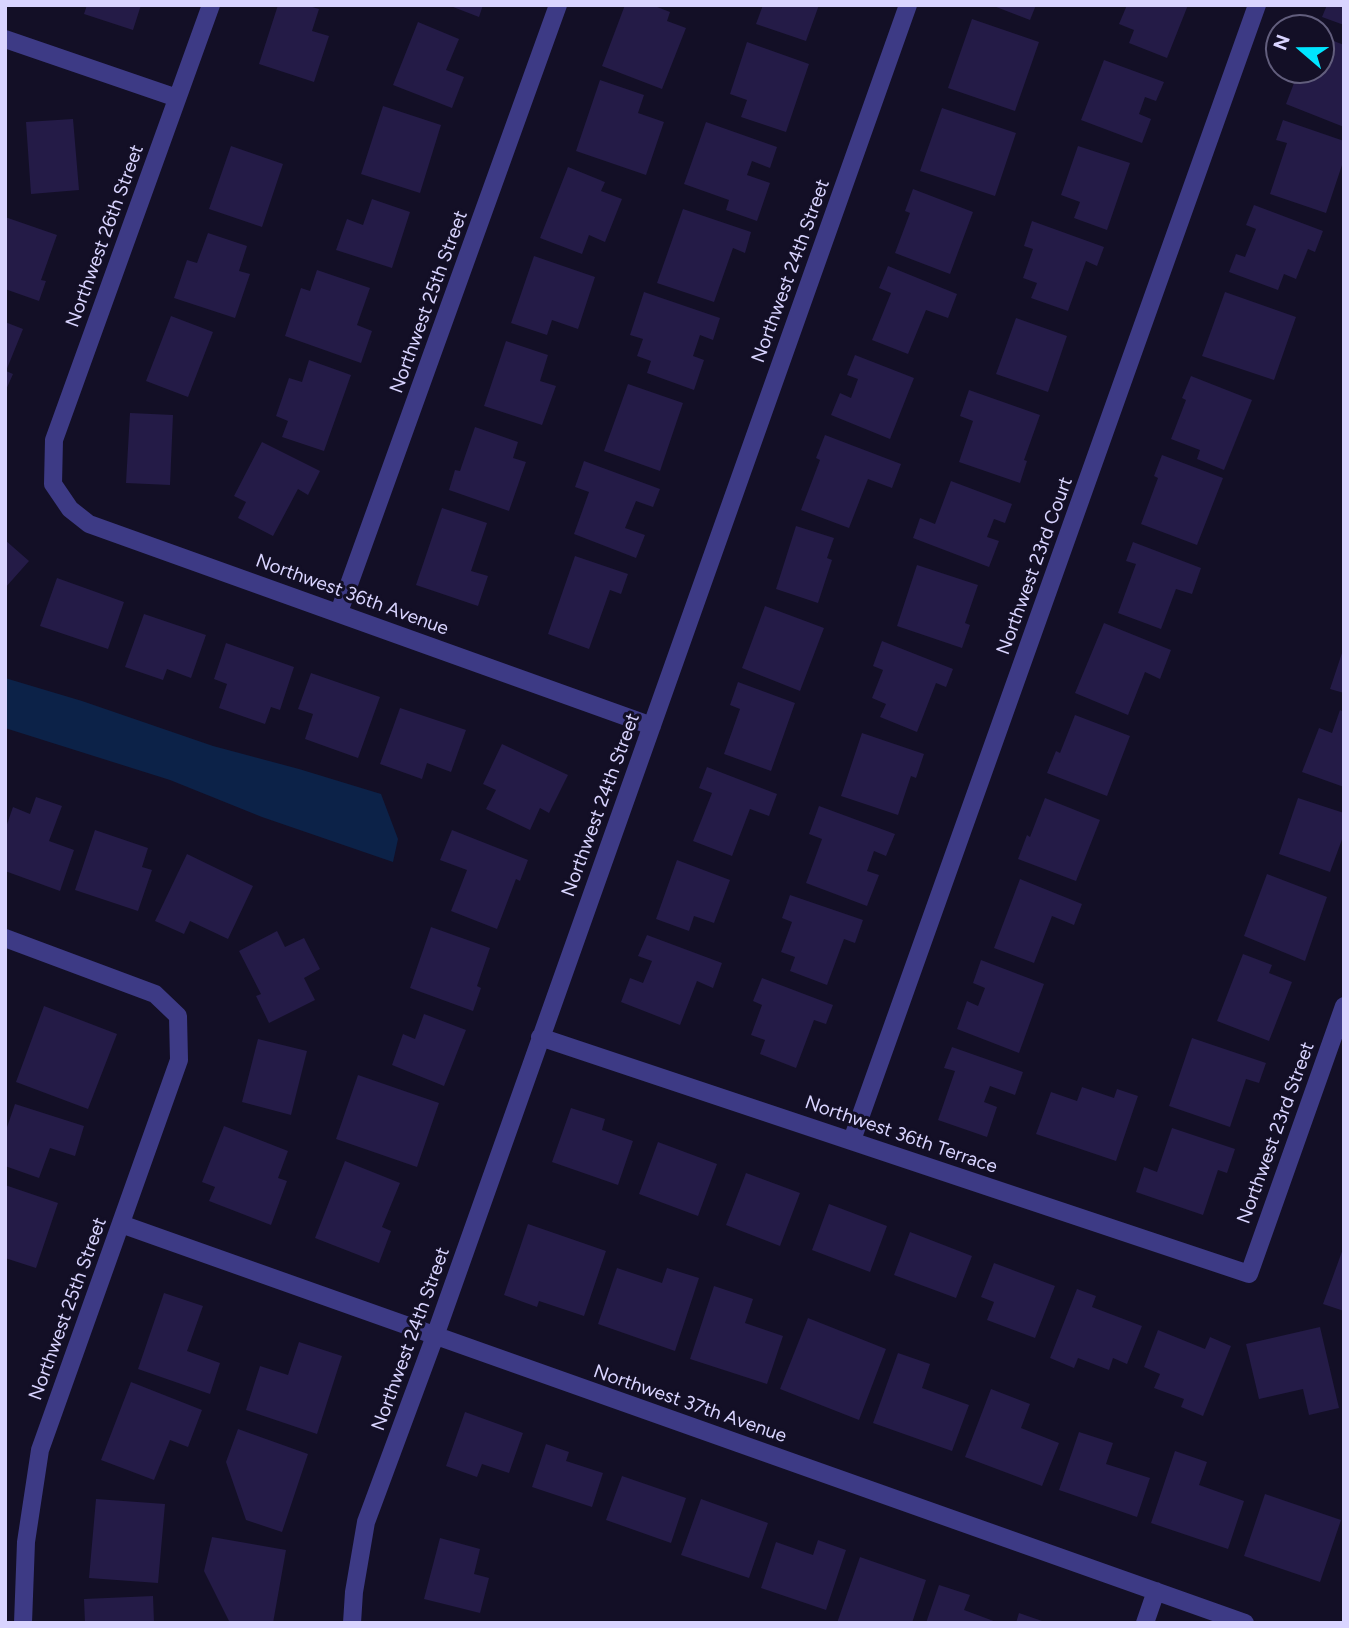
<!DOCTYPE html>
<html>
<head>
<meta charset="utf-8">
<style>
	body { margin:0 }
	#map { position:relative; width:1349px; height:1628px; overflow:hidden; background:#130f26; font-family:Figtree,sans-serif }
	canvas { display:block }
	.frame { position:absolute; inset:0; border:7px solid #d9d4ff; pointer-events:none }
	.north { position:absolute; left:1265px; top:14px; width:70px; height:70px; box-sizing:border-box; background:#130f26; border:2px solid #625e7d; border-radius:50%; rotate:290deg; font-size:19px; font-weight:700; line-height:28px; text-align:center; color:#d9d4ff }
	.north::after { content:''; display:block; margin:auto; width:24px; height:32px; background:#00e5ff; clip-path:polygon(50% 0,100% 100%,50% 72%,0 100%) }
</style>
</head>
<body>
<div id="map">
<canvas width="1349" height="1628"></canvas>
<div class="frame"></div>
<div class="north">N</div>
</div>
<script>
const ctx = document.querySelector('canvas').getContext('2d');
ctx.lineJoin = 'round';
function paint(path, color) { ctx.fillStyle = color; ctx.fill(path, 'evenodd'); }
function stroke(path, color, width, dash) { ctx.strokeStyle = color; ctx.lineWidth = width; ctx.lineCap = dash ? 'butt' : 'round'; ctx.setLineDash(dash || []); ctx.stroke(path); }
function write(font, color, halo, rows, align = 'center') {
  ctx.font = font + ' Figtree,sans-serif'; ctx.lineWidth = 6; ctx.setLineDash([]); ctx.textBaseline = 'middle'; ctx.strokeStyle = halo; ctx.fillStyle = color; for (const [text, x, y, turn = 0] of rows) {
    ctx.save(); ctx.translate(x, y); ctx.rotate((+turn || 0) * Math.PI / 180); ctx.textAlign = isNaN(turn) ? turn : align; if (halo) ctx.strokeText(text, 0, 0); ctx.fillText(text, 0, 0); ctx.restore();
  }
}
paint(new Path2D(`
	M 5,678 L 82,701 L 213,746 L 299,769 L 381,794 L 398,839 L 393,862 L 262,817 L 170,780 L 5,728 Z`), '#0c2248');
paint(new Path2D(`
	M 87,5 L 141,5 L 133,30 L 84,14 Z
	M 278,5 L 306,5 L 319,9 L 312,31 L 329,36 L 314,82 L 259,64 Z
	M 448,5 L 483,5 L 479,17 Z
	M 625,5 L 652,5 L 670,12 L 667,21 L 686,28 L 662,89 L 602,66 Z
	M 763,5 L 819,5 L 806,41 L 756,24 Z
	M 991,5 L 1036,5 L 1030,20 Z
	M 1127,5 L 1188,5 L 1167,58 L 1129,43 L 1134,30 L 1119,24 Z
	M 1327,5 L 1344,5 L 1344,25 L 1322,17 Z
	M 972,19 L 1039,42 L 1015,111 L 948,88 Z
	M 418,22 L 459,39 L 446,70 L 464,77 L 452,108 L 393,85 Z
	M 1321,36 L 1344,45 L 1344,127 L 1286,104 L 1299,70 L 1321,70 Z
	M 747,42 L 809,64 L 786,132 L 741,117 L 747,100 L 730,94 Z
	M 1104,60 L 1164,82 L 1156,101 L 1145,97 L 1139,114 L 1151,119 L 1142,143 L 1081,120 Z
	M 600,80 L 644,95 L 638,113 L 664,122 L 646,175 L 576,151 Z
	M 383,106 L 441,125 L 420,193 L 361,174 Z
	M 942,108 L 1016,133 L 995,196 L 920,171 Z
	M 73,119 L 79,190 L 31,194 L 26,122 Z
	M 1283,120 L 1344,141 L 1344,159 L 1326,213 L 1270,194 L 1287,143 L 1276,140 Z
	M 706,122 L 777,147 L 770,168 L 752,161 L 747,175 L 770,183 L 757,221 L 726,210 L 729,200 L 684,184 Z
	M 231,146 L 283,164 L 262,227 L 209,209 Z
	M 1078,146 L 1130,163 L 1107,230 L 1074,218 L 1080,202 L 1061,195 Z
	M 568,167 L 605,182 L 601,191 L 622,199 L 605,242 L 589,235 L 582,254 L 540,238 Z
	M 913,189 L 973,212 L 950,274 L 895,253 L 910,213 L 905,211 Z
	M 372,199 L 410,212 L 392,268 L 336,250 L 347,219 L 363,225 Z
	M 1254,205 L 1323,231 L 1315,252 L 1308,249 L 1296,279 L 1284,274 L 1278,290 L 1229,272 L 1236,254 L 1245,257 L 1256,229 L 1246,225 Z
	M 683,209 L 751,232 L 745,253 L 733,248 L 714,302 L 657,283 Z
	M 5,217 L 57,235 L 41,280 L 46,281 L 39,301 L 5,289 Z
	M 1032,221 L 1104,247 L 1097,266 L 1086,261 L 1068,311 L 1031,298 L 1037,283 L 1023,278 L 1033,249 L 1024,246 Z
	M 208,233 L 247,246 L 239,271 L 250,274 L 235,318 L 174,298 L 187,260 L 197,263 Z
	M 534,256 L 595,277 L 578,329 L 552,320 L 547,335 L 511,323 Z
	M 888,266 L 957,294 L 948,318 L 926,310 L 908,354 L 872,340 L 891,293 L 879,288 Z
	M 317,270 L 370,288 L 357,325 L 372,331 L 361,363 L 285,336 L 301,288 L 310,291 Z
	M 644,292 L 720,318 L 713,340 L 700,335 L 693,356 L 704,360 L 694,390 L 647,373 L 651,361 L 637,356 L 643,339 L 630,335 Z
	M 1225,292 L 1296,317 L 1274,380 L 1202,356 Z
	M 171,316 L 213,332 L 188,397 L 146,381 Z
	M 1016,318 L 1067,336 L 1048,392 L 996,374 Z
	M 5,322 L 23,329 L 6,371 L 13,374 L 5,392 Z
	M 506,341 L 548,355 L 540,381 L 556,386 L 542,425 L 484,406 Z
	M 855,355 L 914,378 L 890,439 L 831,415 L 840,393 L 851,398 L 858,379 L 847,375 Z
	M 309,360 L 351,375 L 324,451 L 282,437 L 288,421 L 276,416 L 289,378 L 302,382 Z
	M 1191,376 L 1252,400 L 1224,470 L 1197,459 L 1200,450 L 1171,439 L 1186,400 L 1182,398 Z
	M 628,384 L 683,403 L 660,471 L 604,451 Z
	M 969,390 L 1040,415 L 1024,460 L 1027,461 L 1020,483 L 959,462 L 973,421 L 960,416 Z
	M 130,413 L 173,415 L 170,485 L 126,483 Z
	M 475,427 L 518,442 L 513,458 L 526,462 L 509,511 L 449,490 L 455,470 L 460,471 Z
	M 825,435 L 901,464 L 892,488 L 868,479 L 849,528 L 801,510 L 820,460 L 816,458 Z
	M 262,442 L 320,471 L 308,495 L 298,489 L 273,536 L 238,518 L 246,502 L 234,496 Z
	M 1162,455 L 1223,478 L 1197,545 L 1141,524 L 1158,478 L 1154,476 Z
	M 584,461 L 660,489 L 653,507 L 636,501 L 625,528 L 645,535 L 636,558 L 574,534 L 589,492 L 575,487 Z
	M 951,481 L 1012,504 L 1005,523 L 994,519 L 987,537 L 999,541 L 989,567 L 913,538 L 920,518 L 935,524 Z
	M 442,508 L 487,523 L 471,571 L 488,576 L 478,606 L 416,585 Z
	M 796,526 L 834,538 L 827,558 L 832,560 L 818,603 L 776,589 Z
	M 5,540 L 29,561 L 5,588 Z
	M 1133,542 L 1201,568 L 1192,594 L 1176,589 L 1161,629 L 1118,613 L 1136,564 L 1126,561 Z
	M 575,556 L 628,574 L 621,594 L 610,590 L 589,649 L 548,634 Z
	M 917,565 L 978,585 L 965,623 L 970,625 L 962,648 L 897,626 Z
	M 57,578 L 124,602 L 108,649 L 40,626 Z
	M 765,606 L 824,628 L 800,691 L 742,668 Z
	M 144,614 L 206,635 L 191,678 L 167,669 L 163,680 L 125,667 Z
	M 1104,623 L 1171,650 L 1160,679 L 1145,672 L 1128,715 L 1075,693 Z
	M 882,641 L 953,669 L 946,687 L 936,683 L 917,732 L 880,717 L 886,704 L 872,698 L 883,670 L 873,666 Z
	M 226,643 L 294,667 L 280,710 L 271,707 L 265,724 L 219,708 L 227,684 L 214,679 Z
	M 1343,650 L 1344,650 L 1344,693 L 1330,689 Z
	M 311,673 L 380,697 L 358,758 L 305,739 L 313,714 L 298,709 Z
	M 738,682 L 795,703 L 771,771 L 724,754 L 740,709 L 730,705 Z
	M 400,708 L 466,730 L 451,772 L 427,763 L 422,779 L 380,764 Z
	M 1340,710 L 1344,712 L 1344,787 L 1302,772 L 1319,728 L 1332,733 Z
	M 1075,715 L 1130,736 L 1107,796 L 1047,773 L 1056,751 L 1060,753 Z
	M 862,733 L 924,754 L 916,778 L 911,776 L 898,815 L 841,796 Z
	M 502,744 L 568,775 L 549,813 L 540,808 L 530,830 L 486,809 L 496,790 L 483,784 Z
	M 707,767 L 777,794 L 769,816 L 750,809 L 732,856 L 693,841 L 712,793 L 699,788 Z
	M 36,797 L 62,806 L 49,841 L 74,850 L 60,891 L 5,871 L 5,830 L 13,807 L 30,814 Z
	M 1045,798 L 1100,820 L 1076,881 L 1018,859 L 1027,835 L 1030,837 Z
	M 1298,798 L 1344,813 L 1344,834 L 1330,872 L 1279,854 Z
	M 819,806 L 895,834 L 886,856 L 874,851 L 867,871 L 879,875 L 867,906 L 806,883 L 822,839 L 809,834 Z
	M 95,830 L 148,848 L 142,867 L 152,870 L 138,911 L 75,890 Z
	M 452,830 L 528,860 L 520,881 L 516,879 L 497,929 L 451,911 L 467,870 L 440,860 Z
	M 187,854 L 253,886 L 228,939 L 190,921 L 184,934 L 155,921 Z
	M 677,860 L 730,880 L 714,923 L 694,916 L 689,931 L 656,919 Z
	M 1267,874 L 1327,897 L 1305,961 L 1244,936 Z
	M 1020,879 L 1082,904 L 1074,925 L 1052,916 L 1034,963 L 994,948 Z
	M 790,895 L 863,920 L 855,943 L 844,939 L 827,985 L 790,971 L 795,957 L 781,952 L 792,922 L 782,918 Z
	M 431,927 L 490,948 L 477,986 L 481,988 L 473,1011 L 410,988 Z
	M 277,931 L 285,947 L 304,938 L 320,969 L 304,978 L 315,1000 L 269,1023 L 256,996 L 261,994 L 239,951 Z
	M 647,935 L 722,963 L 713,988 L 697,981 L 680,1025 L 621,1002 L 630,978 L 643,983 L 652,961 L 638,956 Z
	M 1243,954 L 1272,965 L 1269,973 L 1292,982 L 1269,1041 L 1217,1021 Z
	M 981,960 L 1044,984 L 1019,1053 L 957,1029 L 967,1001 L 978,1006 L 985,988 L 973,983 Z
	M 762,978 L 833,1005 L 826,1024 L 814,1020 L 796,1068 L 760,1054 L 765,1040 L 751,1035 L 762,1005 L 753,1001 Z
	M 44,1006 L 117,1034 L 88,1109 L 16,1082 Z
	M 424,1014 L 466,1030 L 444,1086 L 392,1065 L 403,1034 L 415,1039 Z
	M 1192,1038 L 1266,1063 L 1259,1083 L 1246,1079 L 1230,1127 L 1169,1106 Z
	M 258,1039 L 307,1051 L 291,1115 L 242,1102 Z
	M 952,1047 L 1023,1072 L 1015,1095 L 990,1086 L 984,1102 L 997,1107 L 987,1137 L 938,1120 L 955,1071 L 944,1068 Z
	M 358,1075 L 439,1103 L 417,1167 L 336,1139 Z
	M 1082,1087 L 1114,1098 L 1117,1089 L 1138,1096 L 1116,1161 L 1036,1134 L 1051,1092 L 1077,1101 Z
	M 15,1104 L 84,1126 L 75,1156 L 50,1148 L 39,1178 L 5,1166 L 5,1133 Z
	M 571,1108 L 605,1119 L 602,1130 L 633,1141 L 618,1185 L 552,1162 Z
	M 224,1126 L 288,1151 L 278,1178 L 287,1181 L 271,1225 L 209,1201 L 215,1187 L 202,1182 Z
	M 1172,1128 L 1235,1149 L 1227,1173 L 1218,1170 L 1203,1215 L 1136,1192 L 1144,1167 L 1157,1172 Z
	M 658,1142 L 717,1164 L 698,1216 L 639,1194 Z
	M 345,1161 L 400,1183 L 382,1227 L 391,1231 L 379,1263 L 315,1238 Z
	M 746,1173 L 800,1193 L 780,1246 L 726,1225 Z
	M 5,1185 L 58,1203 L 36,1268 L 5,1258 Z
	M 829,1204 L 887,1226 L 870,1272 L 812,1250 Z
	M 528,1224 L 606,1251 L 584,1316 L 539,1301 L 537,1307 L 504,1295 Z
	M 910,1232 L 972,1256 L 956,1298 L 894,1275 Z
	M 1344,1246 L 1344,1311 L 1323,1304 Z
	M 994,1263 L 1055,1286 L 1035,1338 L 987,1320 L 994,1302 L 981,1297 Z
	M 617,1268 L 662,1283 L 667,1268 L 699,1278 L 675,1351 L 598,1324 Z
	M 714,1286 L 753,1299 L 745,1323 L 783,1336 L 767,1384 L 690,1359 Z
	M 1077,1289 L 1096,1296 L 1092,1307 L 1142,1326 L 1127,1364 L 1113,1358 L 1109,1370 L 1078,1358 L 1074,1368 L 1050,1358 Z
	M 164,1293 L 203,1306 L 187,1351 L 220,1363 L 210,1394 L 138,1369 Z
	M 808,1318 L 886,1349 L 859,1420 L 780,1389 Z
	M 1320,1327 L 1339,1408 L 1309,1415 L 1303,1389 L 1259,1399 L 1246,1344 Z
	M 1158,1330 L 1205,1349 L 1210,1337 L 1231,1346 L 1203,1416 L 1181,1407 L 1184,1399 L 1154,1388 L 1160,1374 L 1144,1367 Z
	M 299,1342 L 342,1356 L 317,1434 L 246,1410 L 260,1366 L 288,1375 Z
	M 898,1353 L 930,1364 L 922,1388 L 969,1405 L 952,1451 L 873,1423 Z
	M 131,1382 L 202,1410 L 188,1447 L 170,1440 L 154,1480 L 101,1460 Z
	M 991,1389 L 1030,1404 L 1021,1428 L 1059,1443 L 1042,1486 L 965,1457 Z
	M 465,1412 L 523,1433 L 509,1473 L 482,1464 L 477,1477 L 446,1466 Z
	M 238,1429 L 308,1454 L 282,1532 L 246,1520 L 226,1462 Z
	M 1079,1432 L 1113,1443 L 1106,1464 L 1150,1478 L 1137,1517 L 1059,1490 Z
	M 546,1444 L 569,1452 L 566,1461 L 603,1473 L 592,1507 L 532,1487 Z
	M 1175,1451 L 1207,1462 L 1199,1485 L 1244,1501 L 1228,1549 L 1151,1523 Z
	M 622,1476 L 686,1498 L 671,1543 L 606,1520 Z
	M 1265,1494 L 1341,1520 L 1320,1582 L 1244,1556 Z
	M 96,1499 L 165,1504 L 158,1583 L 89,1578 Z
	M 701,1499 L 768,1523 L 749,1578 L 681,1555 Z
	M 212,1537 L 286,1550 L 273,1623 L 230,1623 L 204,1571 Z
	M 440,1538 L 480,1549 L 474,1574 L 489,1578 L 480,1613 L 424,1599 Z
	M 818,1540 L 846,1550 L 826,1610 L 761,1588 L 776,1542 L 813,1555 Z
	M 860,1557 L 926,1580 L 912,1623 L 837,1623 Z
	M 939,1585 L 970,1595 L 964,1610 L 999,1623 L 926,1623 Z
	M 153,1596 L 154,1623 L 85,1623 L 84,1599 Z
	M 1019,1613 L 1045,1622 L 1045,1623 L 1016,1623 Z`), '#241b47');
stroke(new Path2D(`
	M 211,5 L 54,440 L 53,484 L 70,509 L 89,524 L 652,726
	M 5,39 L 177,98
	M 339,612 L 558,5
	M 5,938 L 155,994 L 178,1016 L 179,1060 L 40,1450 L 26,1542 L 23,1623
	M 540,1037 L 1249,1274 L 1344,1006
	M 852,1140 L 1257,5
	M 121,1224 L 1245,1623
	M 352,1623 L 354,1592 L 366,1522 L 435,1336 L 908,5
	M 1145,1623 L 1156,1591`), '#3d3a85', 18);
write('19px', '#d9d4ff', '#130f26', [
	["Northwest 26th Street",105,236,-70],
	["Northwest 24th Street",791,271,-70],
	["Northwest 25th Street",429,302,-70],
	["Northwest 23rd Court",1035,566,-70],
	["Northwest 36th Avenue",352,595,20],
	["Northwest 24th Street",601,805,-70],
	["Northwest 23rd Street",1276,1133,-70],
	["Northwest 36th Terrace",901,1135,19],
	["Northwest 25th Street",68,1309,-70],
	["Northwest 24th Street",411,1339,-70],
	["Northwest 37th Avenue",690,1404,19]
]);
</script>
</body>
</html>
